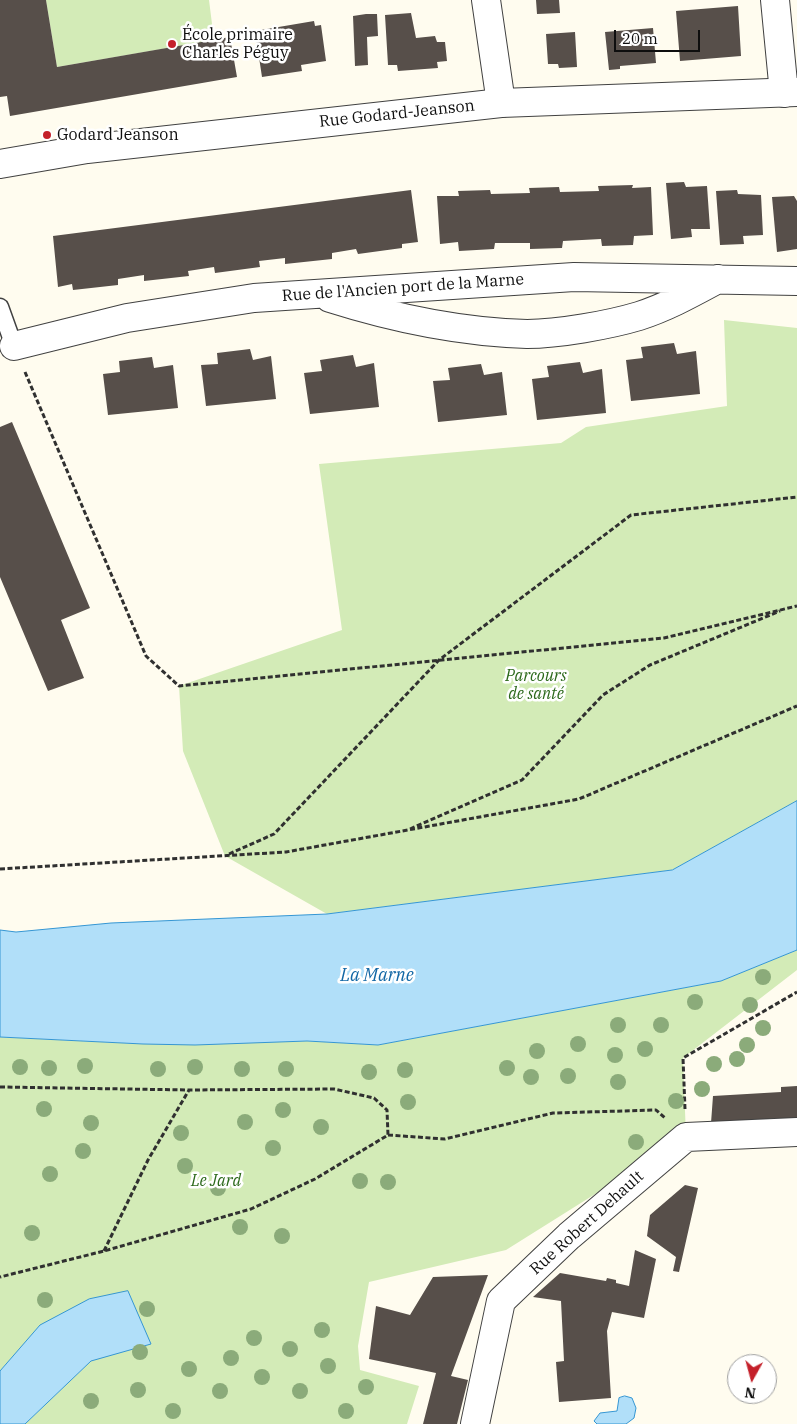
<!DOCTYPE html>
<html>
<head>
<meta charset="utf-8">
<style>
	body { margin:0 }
	#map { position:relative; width:797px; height:1424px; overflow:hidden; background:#fffcef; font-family:"IBM Plex Serif",serif }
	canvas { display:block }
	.north { position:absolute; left:727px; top:1354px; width:50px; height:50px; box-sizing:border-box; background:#fff; border:1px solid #9f9f9f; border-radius:50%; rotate:187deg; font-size:14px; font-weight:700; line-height:20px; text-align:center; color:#0e0e0e }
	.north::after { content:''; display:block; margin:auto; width:18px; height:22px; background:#c4202a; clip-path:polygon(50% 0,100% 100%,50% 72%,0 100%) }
	.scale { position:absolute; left:614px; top:30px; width:86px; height:22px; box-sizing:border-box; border:2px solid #0e0e0e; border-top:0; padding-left:6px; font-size:15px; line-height:18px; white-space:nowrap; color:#0e0e0e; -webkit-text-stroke:4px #fff; paint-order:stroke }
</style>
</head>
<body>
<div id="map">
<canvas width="797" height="1424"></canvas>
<div class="north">N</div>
<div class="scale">20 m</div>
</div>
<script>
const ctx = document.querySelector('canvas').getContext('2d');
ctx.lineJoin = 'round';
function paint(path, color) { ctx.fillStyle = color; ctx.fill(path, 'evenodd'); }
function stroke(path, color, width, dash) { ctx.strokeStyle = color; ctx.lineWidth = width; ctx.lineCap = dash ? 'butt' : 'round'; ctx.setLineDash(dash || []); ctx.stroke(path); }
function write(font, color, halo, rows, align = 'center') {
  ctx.font = font + ' "IBM Plex Serif",serif'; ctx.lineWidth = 5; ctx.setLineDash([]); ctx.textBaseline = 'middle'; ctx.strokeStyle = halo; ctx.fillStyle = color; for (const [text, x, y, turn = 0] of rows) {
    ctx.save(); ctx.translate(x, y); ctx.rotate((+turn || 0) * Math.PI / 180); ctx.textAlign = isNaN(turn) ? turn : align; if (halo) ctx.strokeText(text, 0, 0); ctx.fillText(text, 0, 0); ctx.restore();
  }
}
paint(new Path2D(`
	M 46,0 L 209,0 L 214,40 L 57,67 Z
	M 724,320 L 797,328 L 797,801 L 672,870 L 327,914 L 225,856 L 183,751 L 179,686 L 342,630 L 319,464 L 561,443 L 586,427 L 727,406 Z
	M 797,950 L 797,970 L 683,1058 L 686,1137 L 506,1250 L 369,1282 L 358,1346 L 360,1370 L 419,1386 L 407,1424 L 25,1424 L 91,1361 L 10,1360 L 0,1371 L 0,1037 L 143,1044 L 307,1041 L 378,1045 L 721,981 Z`), '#d3ebb7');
const water = new Path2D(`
	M 797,801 L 797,950 L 721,981 L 378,1045 L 307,1041 L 195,1045 L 143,1044 L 0,1037 L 0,930 L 16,932 L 111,923 L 327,914 L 672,870 Z
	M 128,1291 L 151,1344 L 91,1361 L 25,1424 L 0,1424 L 0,1371 L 40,1325 L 89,1299 Z
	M 625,1396 L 632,1398 L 636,1408 L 634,1418 L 626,1424 L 597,1424 L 594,1421 L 600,1413 L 617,1411 L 619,1398 Z`);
paint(water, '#b1dff9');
stroke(water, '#3596d3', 1);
paint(new Path2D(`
	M 0,0 L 46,0 L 57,67 L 230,37 L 237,77 L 10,116 L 7,96 L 0,97 Z
	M 536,0 L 559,0 L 560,13 L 537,14 Z
	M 738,6 L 741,56 L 680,61 L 676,11 Z
	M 411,13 L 416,38 L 435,36 L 437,42 L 445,42 L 447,61 L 437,62 L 438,68 L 398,71 L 397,65 L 388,65 L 385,15 Z
	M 366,14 L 377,14 L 378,36 L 367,37 L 368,65 L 355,66 L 353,16 Z
	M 314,21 L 315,26 L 321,25 L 326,61 L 301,65 L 302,71 L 262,77 L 255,31 Z
	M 653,28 L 656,63 L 620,66 L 620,69 L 609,70 L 605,32 Z
	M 575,32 L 577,67 L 559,68 L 558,64 L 548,64 L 546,34 Z
	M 684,182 L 686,187 L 707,186 L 710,229 L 691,229 L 692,237 L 671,239 L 666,183 Z
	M 633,185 L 632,188 L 651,187 L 653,235 L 634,236 L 633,245 L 602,246 L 601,239 L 563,241 L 562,248 L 530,249 L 530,243 L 495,243 L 494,249 L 459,251 L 458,242 L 440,244 L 437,196 L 459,196 L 458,191 L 490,190 L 491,194 L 530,193 L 529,188 L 559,187 L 560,192 L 599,191 L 598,186 Z
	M 411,190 L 418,242 L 402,244 L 402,248 L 358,254 L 356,249 L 332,253 L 332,259 L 285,264 L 285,258 L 259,261 L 260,267 L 215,273 L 214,267 L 188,271 L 189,276 L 144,281 L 144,275 L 118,279 L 118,285 L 73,290 L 72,284 L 58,287 L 53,236 Z
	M 737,190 L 738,194 L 761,195 L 763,235 L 743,236 L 744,244 L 720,245 L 716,191 Z
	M 794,196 L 797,201 L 797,249 L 777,252 L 772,197 Z
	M 674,343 L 677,354 L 696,351 L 700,394 L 631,401 L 626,360 L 643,358 L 641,347 Z
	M 250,349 L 253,360 L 271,356 L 276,399 L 206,406 L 201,365 L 218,364 L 217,353 Z
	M 353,355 L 356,367 L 374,363 L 379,407 L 310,414 L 304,373 L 322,371 L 320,360 Z
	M 152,357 L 154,368 L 173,365 L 178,408 L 108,415 L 103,374 L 120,372 L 119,361 Z
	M 580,362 L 583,373 L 602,369 L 606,413 L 537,420 L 532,379 L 549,377 L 547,366 Z
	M 481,364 L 484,375 L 502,372 L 507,415 L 438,422 L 433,381 L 450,380 L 448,368 Z
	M 12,422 L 90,608 L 61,620 L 84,678 L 48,691 L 0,577 L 0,427 Z
	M 797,1086 L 797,1122 L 782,1123 L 782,1118 L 711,1123 L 713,1096 L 781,1092 L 781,1087 Z
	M 685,1185 L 698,1188 L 679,1272 L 673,1271 L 676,1257 L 647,1236 L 650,1215 Z
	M 635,1250 L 656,1259 L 644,1318 L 612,1312 L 607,1331 L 611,1398 L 559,1402 L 556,1362 L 564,1361 L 561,1301 L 533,1297 L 560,1273 L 606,1281 L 607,1278 L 616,1280 L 616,1283 L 629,1286 Z
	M 488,1275 L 451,1376 L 468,1380 L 457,1424 L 423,1424 L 436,1373 L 369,1359 L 376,1306 L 410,1315 L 433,1277 Z`), '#574f4a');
const service = new Path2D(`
	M 0,307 L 14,346`);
const minor = new Path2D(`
	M 486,0 L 501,103
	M 775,0 L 784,93
	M 330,298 C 393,318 460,332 527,334 C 558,334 609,325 639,316 C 667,307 692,293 718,279
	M 14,346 L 127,318 L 254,298 L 574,277 L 797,281
	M 475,1424 L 501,1301 L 569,1236 L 686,1137 L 797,1132`);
const tertiary = new Path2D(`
	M 0,164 L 87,149 L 501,103 L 797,92`);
stroke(service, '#414141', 19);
stroke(minor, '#414141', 30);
stroke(tertiary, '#414141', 30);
stroke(new Path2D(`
	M 25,372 L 146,656 L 179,686 L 664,638 L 797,606
	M 410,829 L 522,780 L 603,695 L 650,665 L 780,611
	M 229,854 L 274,834 L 439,660 L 631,515 L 797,497
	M 0,869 L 286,852 L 579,799 L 797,706
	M 0,1087 L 189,1090 L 334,1089 L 374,1098 L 387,1110 L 388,1135 L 315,1179 L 251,1209 L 104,1251 L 0,1277
	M 685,1109 L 683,1058 L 797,992
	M 388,1135 L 445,1139 L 553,1113 L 656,1110 L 665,1118
	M 104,1251 L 148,1160 L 189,1090`), '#303030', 3, [5, 2.5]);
stroke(service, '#fff', 16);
stroke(minor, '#fff', 28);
stroke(tertiary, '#fff', 28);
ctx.fillStyle = '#8bab7a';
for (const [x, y] of [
	[763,977],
	[695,1002],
	[750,1005],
	[618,1025],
	[661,1025],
	[763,1028],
	[578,1044],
	[747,1045],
	[645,1049],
	[537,1051],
	[615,1055],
	[737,1059],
	[714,1064],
	[85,1066],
	[20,1067],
	[195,1067],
	[49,1068],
	[507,1068],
	[158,1069],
	[242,1069],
	[286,1069],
	[405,1070],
	[369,1072],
	[568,1076],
	[531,1077],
	[618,1082],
	[702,1089],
	[676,1101],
	[408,1102],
	[44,1109],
	[283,1110],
	[245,1122],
	[91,1123],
	[321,1127],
	[181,1133],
	[636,1142],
	[273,1148],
	[83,1151],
	[185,1166],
	[50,1174],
	[360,1181],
	[388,1182],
	[218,1188],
	[240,1227],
	[32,1233],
	[282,1236],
	[45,1300],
	[147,1309],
	[322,1330],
	[254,1338],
	[290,1349],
	[140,1352],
	[231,1358],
	[328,1366],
	[189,1369],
	[262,1377],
	[366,1387],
	[138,1390],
	[220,1391],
	[300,1391],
	[91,1401],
	[173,1411],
	[346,1411]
]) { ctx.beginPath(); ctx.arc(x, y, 8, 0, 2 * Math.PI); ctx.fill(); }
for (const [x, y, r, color] of [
	[172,44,5,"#c4202a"],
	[47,135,5,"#c4202a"]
]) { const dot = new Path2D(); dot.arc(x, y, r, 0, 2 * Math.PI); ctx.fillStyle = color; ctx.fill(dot); stroke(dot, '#fff', 2); }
write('16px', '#0e0e0e', '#fff', [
	["École primaire",182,35],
	["Charles Péguy",182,53],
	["Godard Jeanson",57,135]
], 'left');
write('16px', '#0e0e0e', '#fff', [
	["Rue Godard-Jeanson",397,114,-6],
	["Rue de l'Ancien port de la Marne",403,288,-4],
	["Rue Robert Dehault",587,1223,-42]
]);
write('italic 16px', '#2c691b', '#fff', [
	["Parcours",536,676],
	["de santé",536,694],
	["Le Jard",216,1181]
]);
write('italic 18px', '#1267a5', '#fff', [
	["La Marne",377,976]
]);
</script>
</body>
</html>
